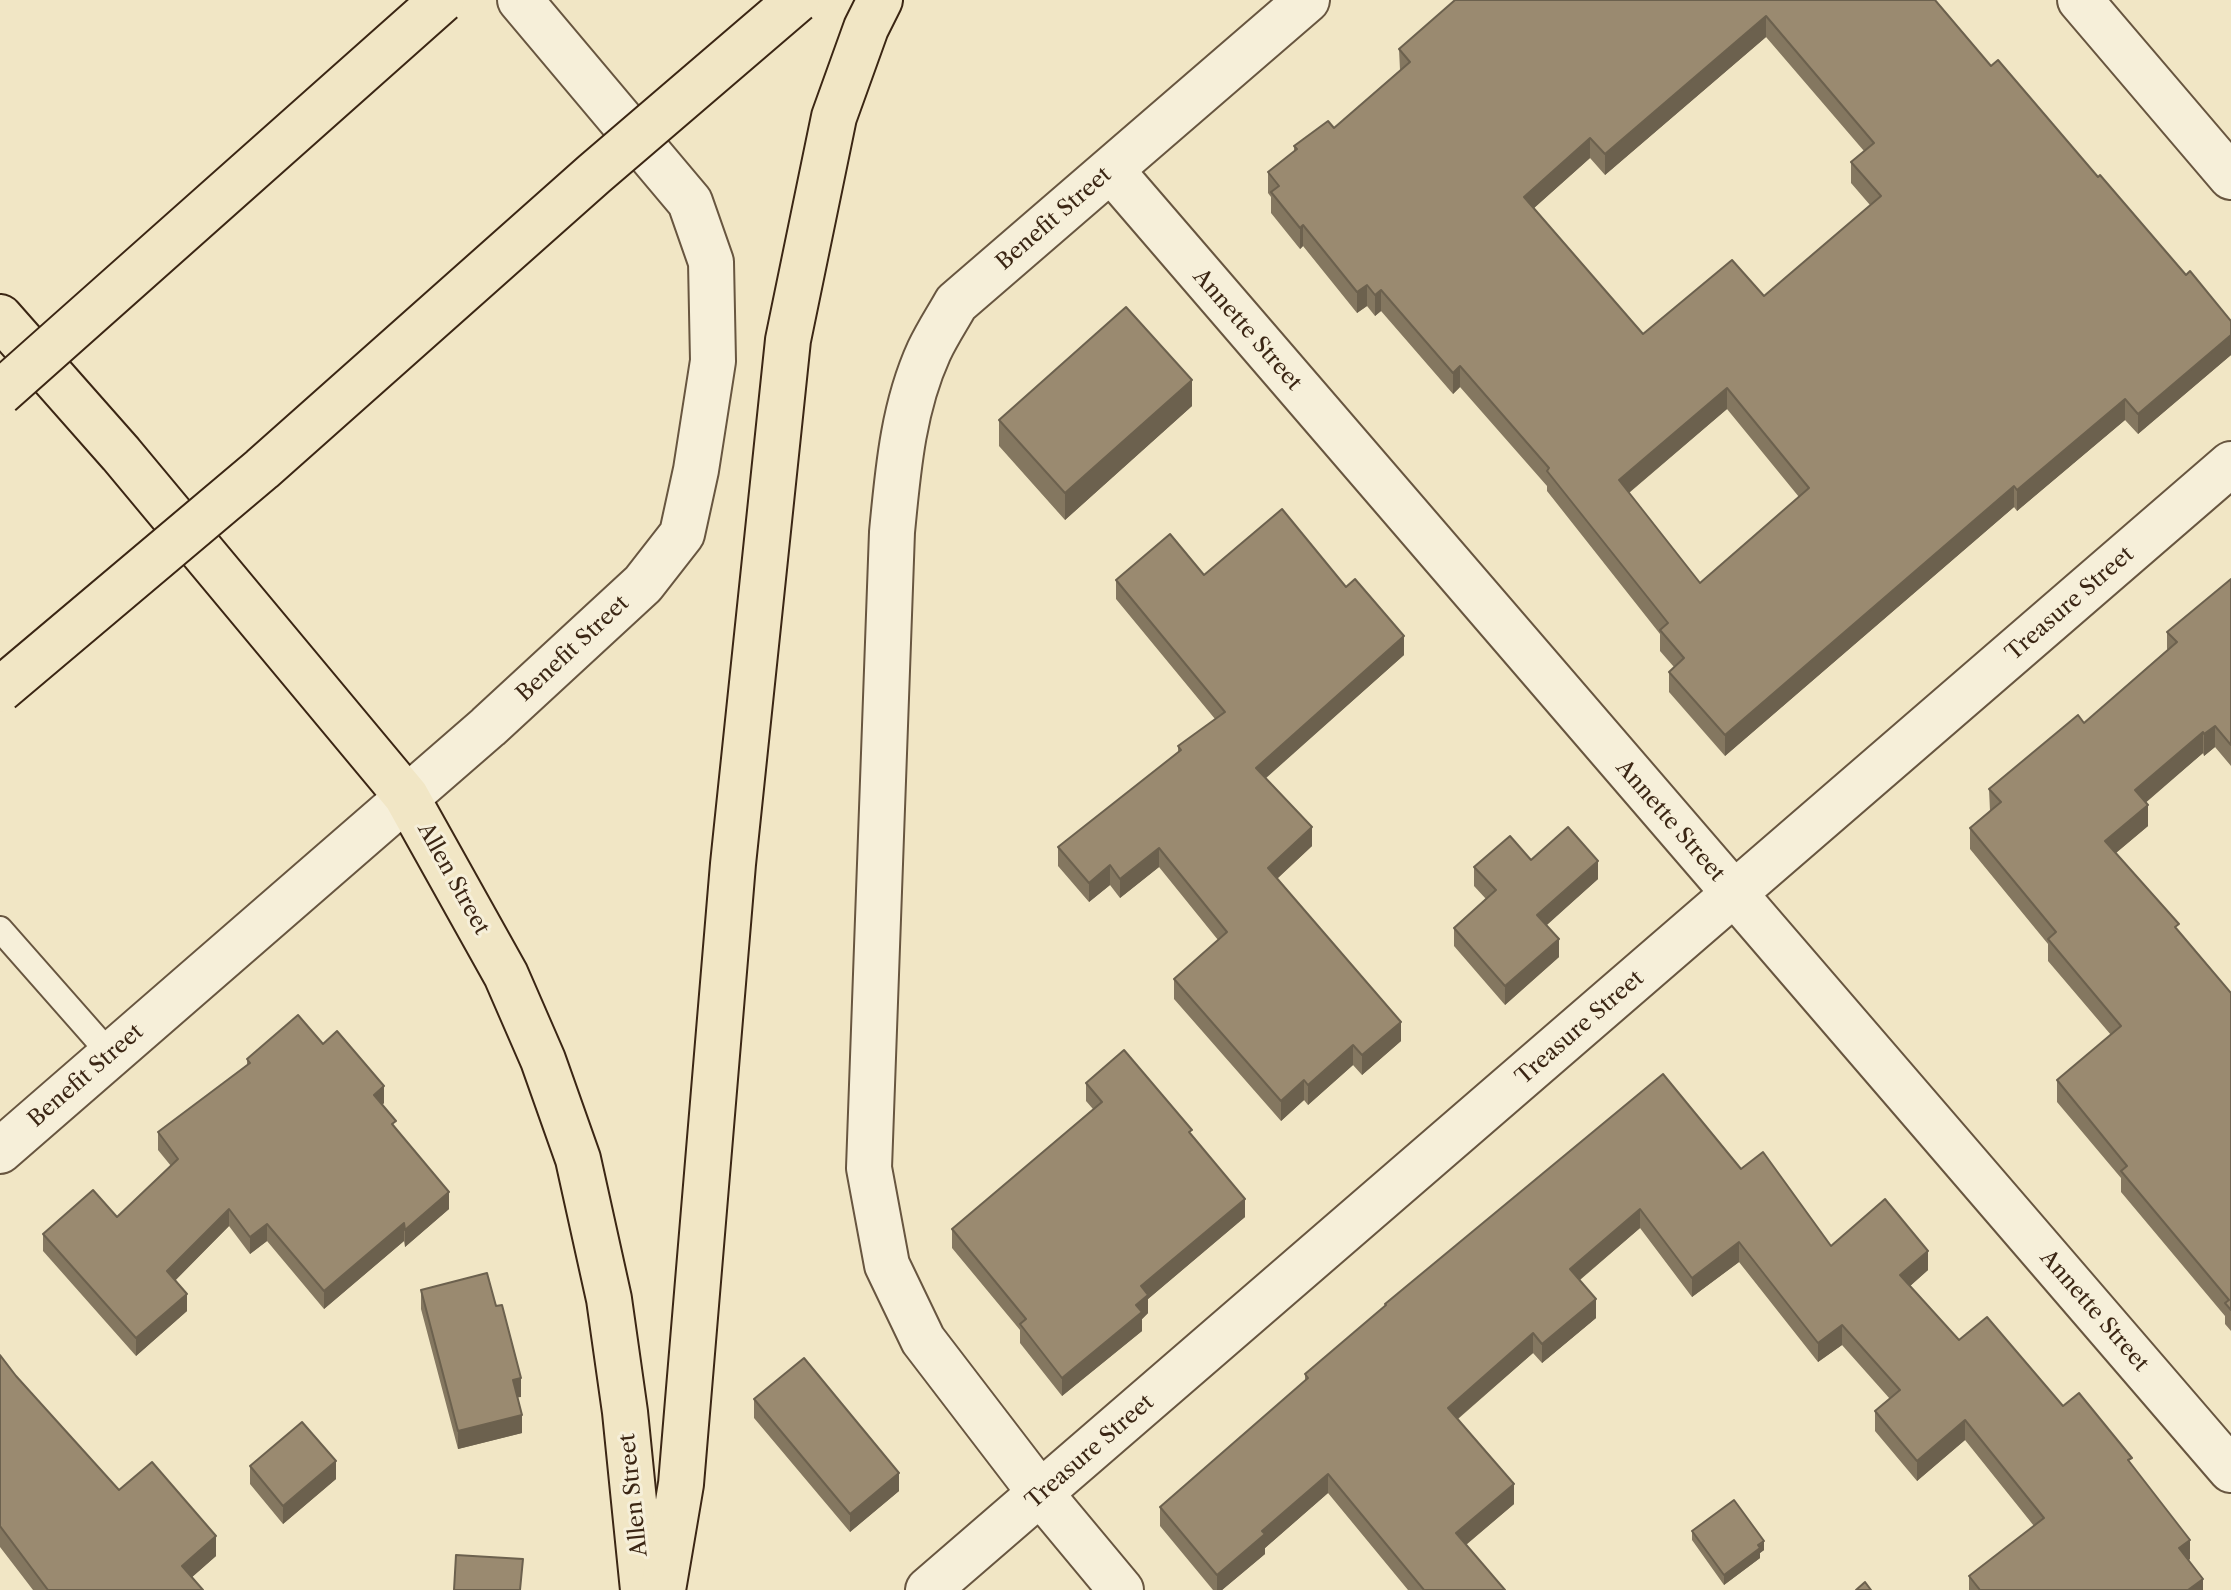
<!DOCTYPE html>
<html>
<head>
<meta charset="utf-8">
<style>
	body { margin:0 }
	canvas { display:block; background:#f1e6c5 }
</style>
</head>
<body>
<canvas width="2231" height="1590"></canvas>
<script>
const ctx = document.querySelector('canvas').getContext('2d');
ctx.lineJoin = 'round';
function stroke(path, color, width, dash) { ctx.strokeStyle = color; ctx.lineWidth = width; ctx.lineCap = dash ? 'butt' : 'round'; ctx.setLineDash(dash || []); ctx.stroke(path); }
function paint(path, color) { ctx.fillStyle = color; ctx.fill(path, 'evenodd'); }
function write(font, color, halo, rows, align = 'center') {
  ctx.font = font + ' "Libre Caslon Text",serif'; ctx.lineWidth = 6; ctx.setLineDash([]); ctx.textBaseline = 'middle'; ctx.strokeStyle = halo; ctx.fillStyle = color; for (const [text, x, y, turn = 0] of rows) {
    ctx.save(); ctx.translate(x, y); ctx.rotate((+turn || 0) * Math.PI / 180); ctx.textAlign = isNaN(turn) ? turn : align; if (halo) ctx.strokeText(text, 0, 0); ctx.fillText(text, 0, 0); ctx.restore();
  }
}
const service = new Path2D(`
	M 0,929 L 111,1055`);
const minor = new Path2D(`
	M 2080,0 L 2231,177
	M 1111,170 L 2231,1470
	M 0,1151 L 488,727 L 643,584 L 682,534 L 696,470 L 713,361 L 711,262 L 690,202 L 520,0
	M 928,1590 L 2231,464
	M 1121,1590 L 1041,1494 L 923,1340 L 887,1265 L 869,1168 L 892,532 C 898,470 903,408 929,351 C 937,334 947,319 956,303 L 1307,0`);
const primary = new Path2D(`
	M 0,317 L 121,454 L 406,796 L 506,975 L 543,1060 L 578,1159 L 609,1299 L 625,1412 L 643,1590`);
const motorway = new Path2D(`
	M 663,1590 L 681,1484 L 733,864 L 788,340 L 834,117 L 866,28 L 880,0`);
stroke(service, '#685640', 28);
stroke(minor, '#685640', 48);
stroke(primary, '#3b2614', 48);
stroke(motorway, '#3b2614', 48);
stroke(service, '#f6efd9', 24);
stroke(minor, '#f6efd9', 44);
stroke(primary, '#f1e6c5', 44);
stroke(motorway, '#f1e6c5', 44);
const motorwayBridge = new Path2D(`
	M 0,393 L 442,0
	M 0,690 L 262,469 L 594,174 L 797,0`);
stroke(motorwayBridge, '#3b2614', 48, []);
stroke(motorwayBridge, '#f1e6c5', 44);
paint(new Path2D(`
	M 1935,0 L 1991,66 L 2098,177 L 2186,275 L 2231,321 L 2231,355 L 2138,434 L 2125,420 L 2017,511 L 2014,507 L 1725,756 L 1669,692 L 1669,672 L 1674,667 L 1660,651 L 1660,634 L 1547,491 L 1547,486 L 1460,387 L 1453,394 L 1381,311 L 1375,316 L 1367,306 L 1357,313 L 1303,246 L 1300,249 L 1271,213 L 1271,197 L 1268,193 L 1268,172 L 1294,151 L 1294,146 L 1334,128 L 1400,70 L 1399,49 ZM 1766,37 L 1864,151 L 1851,162 L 1851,183 L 1870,205 L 1764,296 L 1643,334 L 1534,208 L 1590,158 L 1605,175 ZM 1727,409 L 1799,497 L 1700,583 L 1629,493 Z
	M 1192,406 L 1065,520 L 999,446 L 999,420 Z
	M 1204,575 L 1346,587 L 1404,655 L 1265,778 L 1312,846 L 1277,879 L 1401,1041 L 1362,1075 L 1353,1065 L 1308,1105 L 1304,1100 L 1281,1121 L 1174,999 L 1174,979 L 1218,940 L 1159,867 L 1120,898 L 1110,885 L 1089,902 L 1058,866 L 1058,847 L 1178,752 L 1178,746 L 1215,719 L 1116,599 L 1116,580 Z
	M 2231,579 L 2231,766 L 2215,747 L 2204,756 L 2203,753 L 2145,802 L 2148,826 L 2116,853 L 2179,932 L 2231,993 L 2231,1331 L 2225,1324 L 2225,1316 L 2121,1192 L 2121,1178 L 2057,1102 L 2057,1080 L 2111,1035 L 2048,961 L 2048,944 L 1970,849 L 1970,828 L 1990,811 L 1989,789 L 2084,723 L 2167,650 L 2167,632 Z
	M 1531,860 L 1598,879 L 1546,925 L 1559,957 L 1505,1005 L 1454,946 L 1454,928 L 1486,899 L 1474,886 L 1474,867 Z
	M 323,1044 L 384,1103 L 382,1105 L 396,1129 L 449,1209 L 405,1247 L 404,1241 L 324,1309 L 267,1241 L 250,1254 L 229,1226 L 175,1280 L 187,1311 L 136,1356 L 43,1251 L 43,1234 L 117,1217 L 171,1166 L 158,1150 L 158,1132 L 247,1065 L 247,1059 Z
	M 1086,1083 L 1192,1135 L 1245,1217 L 1148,1299 L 1148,1313 L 1142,1319 L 1142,1331 L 1062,1396 L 1020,1343 L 1020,1330 L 952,1248 L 952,1229 L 1093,1109 L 1086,1101 Z
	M 1741,1169 L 1831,1246 L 1928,1270 L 1910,1286 L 1959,1340 L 2063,1406 L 2132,1465 L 2190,1559 L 2188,1560 L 2203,1590 L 1969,1590 L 1969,1576 L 2034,1526 L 1965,1440 L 1917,1481 L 1875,1431 L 1875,1411 L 1890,1399 L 1842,1345 L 1818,1362 L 1739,1262 L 1692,1297 L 1640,1228 L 1580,1280 L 1596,1318 L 1542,1363 L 1533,1353 L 1458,1419 L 1514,1504 L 1466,1545 L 1505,1590 L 1408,1590 L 1328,1493 L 1265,1548 L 1265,1554 L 1222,1590 L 1213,1590 L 1160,1526 L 1160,1507 L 1305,1381 L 1305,1374 L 1385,1307 L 1385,1304 Z
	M 421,1290 L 521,1397 L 517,1397 L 522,1433 L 458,1449 L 421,1309 Z
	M 0,1355 L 16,1376 L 119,1490 L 216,1556 L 192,1577 L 203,1590 L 33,1590 L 0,1547 Z
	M 754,1399 L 899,1491 L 850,1532 L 754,1418 Z
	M 250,1466 L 336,1479 L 283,1524 L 250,1484 Z
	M 1692,1531 L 1764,1550 L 1760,1553 L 1760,1558 L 1724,1585 L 1692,1540 Z`), '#847760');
paint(new Path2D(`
	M 1766,16 L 1766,37 L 1605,175 L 1605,154 Z
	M 1590,138 L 1590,158 L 1524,217 L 1524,197 Z
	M 1303,225 L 1303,246 L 1300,249 L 1300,228 Z
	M 1367,285 L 1367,306 L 1357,313 L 1357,292 Z
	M 1381,290 L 1381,311 L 1375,316 L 1375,295 Z
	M 2231,335 L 2231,355 L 2138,434 L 2138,414 Z
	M 1460,366 L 1460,387 L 1453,394 L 1453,373 Z
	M 1192,380 L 1192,406 L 1065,520 L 1065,493 Z
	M 1727,388 L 1727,409 L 1619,501 L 1619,480 Z
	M 2125,399 L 2125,420 L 2017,511 L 2017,490 Z
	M 2014,486 L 2014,507 L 1725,756 L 1725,735 Z
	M 1404,636 L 1404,655 L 1256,787 L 1256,768 Z
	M 2215,726 L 2215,747 L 2204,756 L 2204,734 Z
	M 2203,732 L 2203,753 L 2135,812 L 2135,790 Z
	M 2148,805 L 2148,826 L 2105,862 L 2105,841 Z
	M 1312,827 L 1312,846 L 1268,887 L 1268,868 Z
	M 1159,848 L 1159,867 L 1120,898 L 1120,879 Z
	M 1598,861 L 1598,879 L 1537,934 L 1537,915 Z
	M 1110,865 L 1110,885 L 1089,902 L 1089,883 Z
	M 1559,939 L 1559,957 L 1505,1005 L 1505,986 Z
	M 1401,1022 L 1401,1041 L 1362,1075 L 1362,1055 Z
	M 1353,1045 L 1353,1065 L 1308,1105 L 1308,1085 Z
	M 1304,1080 L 1304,1100 L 1281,1121 L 1281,1101 Z
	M 384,1086 L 384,1103 L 374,1112 L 374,1095 Z
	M 449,1192 L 449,1209 L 405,1247 L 405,1230 Z
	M 1245,1199 L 1245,1217 L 1148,1299 L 1148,1313 L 1142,1319 L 1142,1331 L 1062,1396 L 1062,1378 L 1136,1305 L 1141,1286 Z
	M 229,1209 L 229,1226 L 167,1289 L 167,1271 Z
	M 1640,1209 L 1640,1228 L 1570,1288 L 1570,1269 Z
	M 404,1223 L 404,1241 L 324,1309 L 324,1291 Z
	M 267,1224 L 267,1241 L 250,1254 L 250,1237 Z
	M 1739,1242 L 1739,1262 L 1692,1297 L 1692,1278 Z
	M 1928,1251 L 1928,1270 L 1900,1295 L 1900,1275 Z
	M 187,1294 L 187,1311 L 136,1356 L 136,1338 Z
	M 1596,1299 L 1596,1318 L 1542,1363 L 1542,1344 Z
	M 1842,1325 L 1842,1345 L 1818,1362 L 1818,1343 Z
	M 1533,1333 L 1533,1353 L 1448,1427 L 1448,1408 Z
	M 521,1378 L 521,1397 L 513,1398 L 513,1380 Z
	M 522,1415 L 522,1433 L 458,1449 L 458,1431 Z
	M 1965,1420 L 1965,1440 L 1917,1481 L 1917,1461 Z
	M 336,1461 L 336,1479 L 283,1524 L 283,1506 Z
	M 899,1473 L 899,1491 L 850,1532 L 850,1514 Z
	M 1328,1474 L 1328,1493 L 1265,1548 L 1265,1554 L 1222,1590 L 1217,1590 L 1217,1575 L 1262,1531 Z
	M 1514,1484 L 1514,1504 L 1456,1553 L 1456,1533 Z
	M 216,1536 L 216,1556 L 182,1586 L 182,1566 Z
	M 2190,1540 L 2190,1559 L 2179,1568 L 2179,1548 Z
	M 1764,1541 L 1764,1550 L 1760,1553 L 1760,1558 L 1724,1585 L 1724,1575 Z
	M 2203,1579 L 2203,1590 L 2188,1590 Z`), '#6c614e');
const building = new Path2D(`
	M 1455,0 L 1935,0 L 1991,66 L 1998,60 L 2098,177 L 2100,175 L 2186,275 L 2190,271 L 2231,321 L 2231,335 L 2138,414 L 2125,399 L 2017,490 L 2014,486 L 1725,735 L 1669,672 L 1684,658 L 1660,630 L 1668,623 L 1547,471 L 1549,468 L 1460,366 L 1453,373 L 1381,290 L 1375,295 L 1367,285 L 1357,292 L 1303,225 L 1300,228 L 1271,192 L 1279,186 L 1268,172 L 1297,149 L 1294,146 L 1328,121 L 1334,128 L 1410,62 L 1399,49 ZM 1766,16 L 1874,143 L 1851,162 L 1881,196 L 1764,296 L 1732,260 L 1643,334 L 1524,197 L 1590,138 L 1605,154 ZM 1727,388 L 1809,488 L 1700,583 L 1619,480 Z
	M 1126,307 L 1192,380 L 1065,493 L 999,420 Z
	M 1282,509 L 1346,587 L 1355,579 L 1404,636 L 1256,768 L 1312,827 L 1268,868 L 1401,1022 L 1362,1055 L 1353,1045 L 1308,1085 L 1304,1080 L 1281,1101 L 1174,979 L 1227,932 L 1159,848 L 1120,879 L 1110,865 L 1089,883 L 1058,847 L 1181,750 L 1178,746 L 1225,712 L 1116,580 L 1170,534 L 1204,575 Z
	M 2231,579 L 2231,745 L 2215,726 L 2204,734 L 2203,732 L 2135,790 L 2148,805 L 2105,841 L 2179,924 L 2175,927 L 2231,993 L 2231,1310 L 2225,1303 L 2229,1300 L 2121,1171 L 2127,1166 L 2057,1080 L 2121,1026 L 2048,939 L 2056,932 L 1970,828 L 2001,802 L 1989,789 L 2078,715 L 2084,723 L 2177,642 L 2167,632 Z
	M 1568,827 L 1598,861 L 1537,915 L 1559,939 L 1505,986 L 1454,928 L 1496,890 L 1474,867 L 1510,836 L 1531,860 Z
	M 298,1015 L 323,1044 L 337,1031 L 384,1086 L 374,1095 L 396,1121 L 392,1124 L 449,1192 L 405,1230 L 404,1223 L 324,1291 L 267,1224 L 250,1237 L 229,1209 L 167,1271 L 187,1294 L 136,1338 L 43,1234 L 93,1190 L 117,1217 L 178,1159 L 158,1132 L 250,1063 L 247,1059 Z
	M 1124,1050 L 1192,1130 L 1189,1132 L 1245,1199 L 1141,1286 L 1148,1295 L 1136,1305 L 1142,1312 L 1062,1378 L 1020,1324 L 1026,1319 L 952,1229 L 1102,1102 L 1086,1083 Z
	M 1663,1074 L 1741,1169 L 1763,1152 L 1831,1246 L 1885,1199 L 1928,1251 L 1900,1275 L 1959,1340 L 1987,1317 L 2063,1406 L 2079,1393 L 2132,1458 L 2128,1460 L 2190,1540 L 2179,1548 L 2203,1579 L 2188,1590 L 1980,1590 L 1969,1576 L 2044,1518 L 1965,1420 L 1917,1461 L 1875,1411 L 1900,1390 L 1842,1325 L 1818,1343 L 1739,1242 L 1692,1278 L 1640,1209 L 1570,1269 L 1596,1299 L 1542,1344 L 1533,1333 L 1448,1408 L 1514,1484 L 1456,1533 L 1505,1590 L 1424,1590 L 1328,1474 L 1262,1531 L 1265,1534 L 1217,1575 L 1160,1507 L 1308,1378 L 1305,1374 L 1386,1305 L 1385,1304 Z
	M 487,1273 L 496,1306 L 502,1305 L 521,1378 L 513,1380 L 522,1415 L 458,1431 L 421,1290 Z
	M 0,1355 L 16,1376 L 119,1490 L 152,1462 L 216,1536 L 182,1566 L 203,1590 L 48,1590 L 0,1526 Z
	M 804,1358 L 899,1473 L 850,1514 L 754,1399 Z
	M 302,1422 L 336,1461 L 283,1506 L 250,1466 Z
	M 1734,1500 L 1764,1541 L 1758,1545 L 1760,1548 L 1724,1575 L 1692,1531 Z
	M 456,1555 L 523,1559 L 520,1590 L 454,1590 Z
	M 1865,1582 L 1871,1590 L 1856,1590 Z`);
paint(building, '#9a8a70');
stroke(building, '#6c614e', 2);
write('22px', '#3b2614', '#f6efd9', [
	["Benefit Street",1054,219,-41],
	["Annette Street",1247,330,49],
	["Treasure Street",2070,604,-41],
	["Benefit Street",573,649,-43],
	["Annette Street",1670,821,49],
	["Allen Street",453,879,61],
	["Treasure Street",1580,1028,-41],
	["Benefit Street",86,1076,-41],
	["Annette Street",2094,1311,49],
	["Treasure Street",1090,1452,-41],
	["Allen Street",634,1495,-96]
]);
</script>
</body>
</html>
